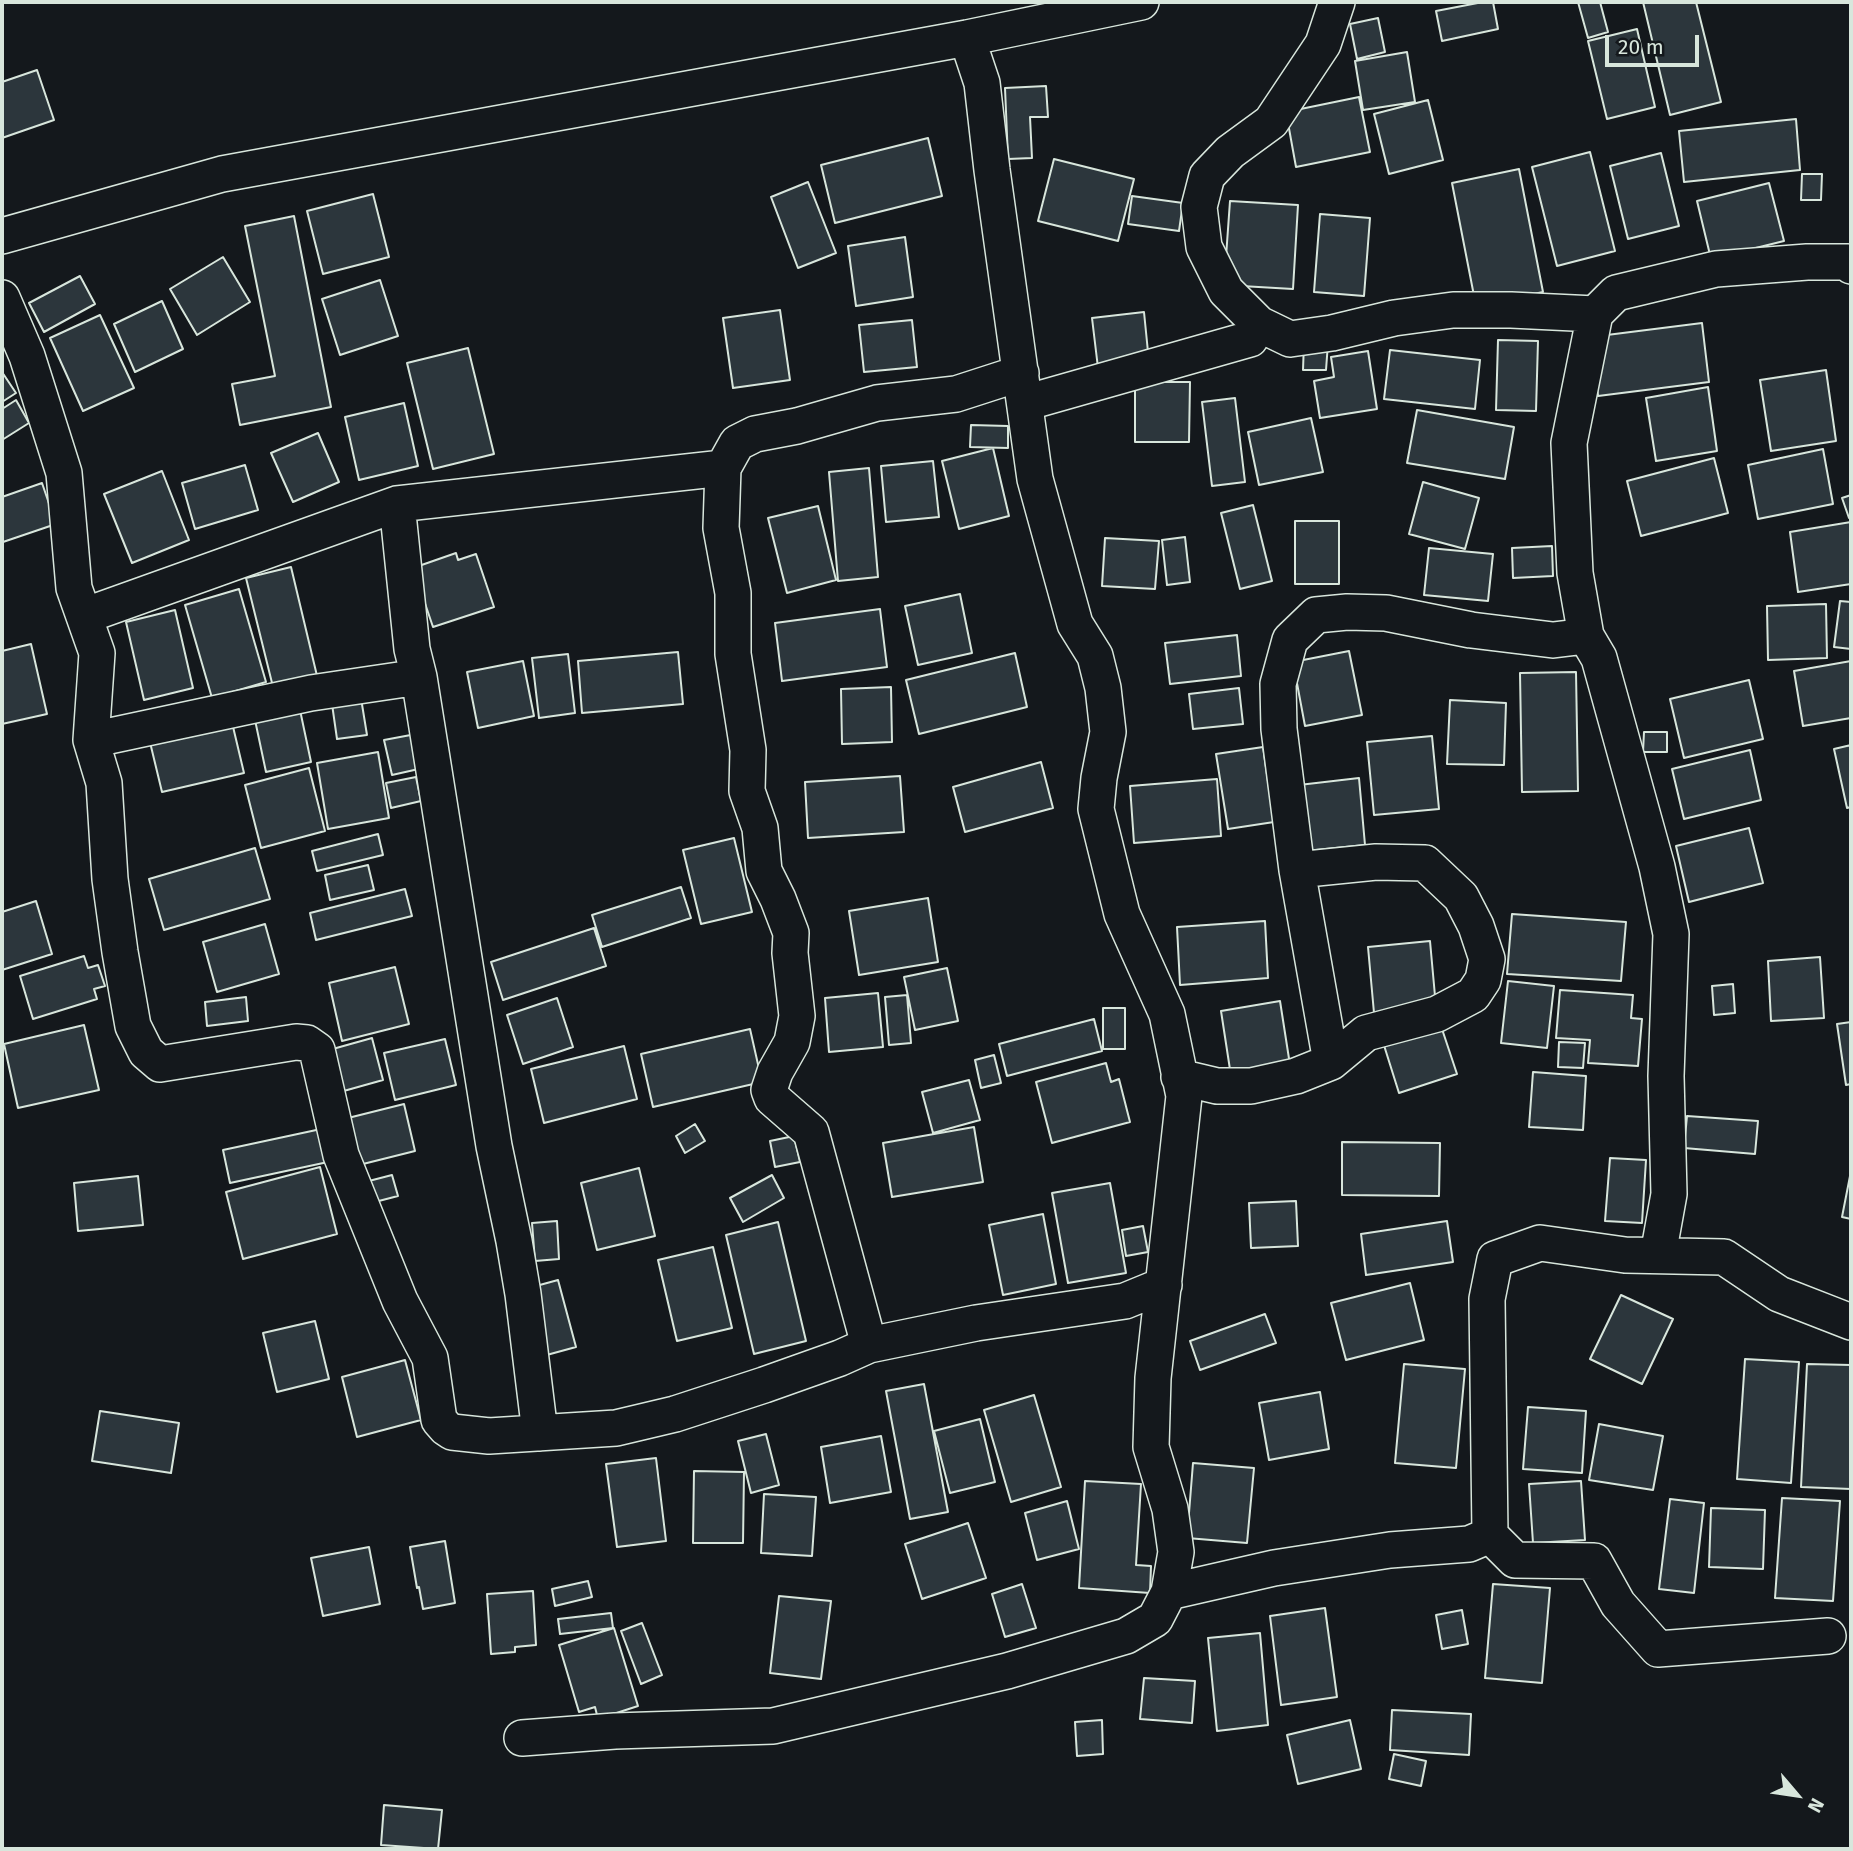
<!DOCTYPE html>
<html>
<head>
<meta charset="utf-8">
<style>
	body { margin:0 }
	#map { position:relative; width:1853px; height:1851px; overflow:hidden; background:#14181c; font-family:"Fira Sans",sans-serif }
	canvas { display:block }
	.frame { position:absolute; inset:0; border:4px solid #d8e6dc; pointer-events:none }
	.north { position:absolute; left:1762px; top:1760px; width:70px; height:70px; -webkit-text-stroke:5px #14181c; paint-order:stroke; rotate:119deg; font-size:19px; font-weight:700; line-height:28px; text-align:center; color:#d8e6dc }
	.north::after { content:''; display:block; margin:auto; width:24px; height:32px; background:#d8e6dc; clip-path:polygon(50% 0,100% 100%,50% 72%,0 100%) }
	.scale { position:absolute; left:1605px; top:35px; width:94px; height:32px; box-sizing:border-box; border:4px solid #d8e6dc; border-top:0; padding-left:9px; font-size:21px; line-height:24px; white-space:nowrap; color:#d8e6dc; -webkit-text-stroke:5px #14181c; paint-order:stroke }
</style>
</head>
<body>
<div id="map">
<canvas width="1853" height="1851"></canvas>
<div class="frame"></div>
<div class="north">N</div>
<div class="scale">20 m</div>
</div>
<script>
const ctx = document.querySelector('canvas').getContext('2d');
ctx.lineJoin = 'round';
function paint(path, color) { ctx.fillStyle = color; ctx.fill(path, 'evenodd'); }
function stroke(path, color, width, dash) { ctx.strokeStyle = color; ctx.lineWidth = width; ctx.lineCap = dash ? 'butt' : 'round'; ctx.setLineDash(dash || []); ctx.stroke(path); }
const building = new Path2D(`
	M 1483,2 L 1493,2 L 1498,29 L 1442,41 L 1436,11 Z
	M 1578,2 L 1600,2 L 1608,32 L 1588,38 Z
	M 1643,2 L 1696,2 L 1721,102 L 1670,115 Z
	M 1378,18 L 1385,52 L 1357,59 L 1350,24 Z
	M 1637,29 L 1655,107 L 1607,119 L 1588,41 Z
	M 1407,52 L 1415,102 L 1363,110 L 1355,61 Z
	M 37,70 L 54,120 L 2,138 L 2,82 Z
	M 1046,86 L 1048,117 L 1030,117 L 1032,158 L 1008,159 L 1005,88 Z
	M 1359,97 L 1370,152 L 1296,167 L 1286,112 Z
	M 1428,100 L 1443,160 L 1389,174 L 1374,114 Z
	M 1796,119 L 1800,170 L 1684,182 L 1679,131 Z
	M 928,138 L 942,196 L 835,223 L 821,165 Z
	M 1590,152 L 1615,251 L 1557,266 L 1532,167 Z
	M 1661,153 L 1679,226 L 1628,239 L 1610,166 Z
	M 1054,159 L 1134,179 L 1118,241 L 1038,221 Z
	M 1519,169 L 1543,292 L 1476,306 L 1452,183 Z
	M 1802,174 L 1822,174 L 1821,200 L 1801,200 Z
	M 808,182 L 836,253 L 798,268 L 771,197 Z
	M 1769,183 L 1784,241 L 1711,259 L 1697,201 Z
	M 373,194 L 389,257 L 323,274 L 307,211 Z
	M 1132,196 L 1183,203 L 1179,231 L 1128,224 Z
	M 1230,201 L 1298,205 L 1293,289 L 1224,285 Z
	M 1320,214 L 1370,218 L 1364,296 L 1314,292 Z
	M 294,216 L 331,407 L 240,425 L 232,384 L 275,376 L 245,226 Z
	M 905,237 L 913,297 L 856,306 L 848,246 Z
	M 223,257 L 250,302 L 197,335 L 170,289 Z
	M 80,276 L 95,304 L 44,332 L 29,303 Z
	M 380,280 L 398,336 L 340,355 L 322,299 Z
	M 162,301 L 183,349 L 135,372 L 114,324 Z
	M 780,310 L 790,380 L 733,388 L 723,318 Z
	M 1144,312 L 1149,362 L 1098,368 L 1092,318 Z
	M 100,315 L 134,388 L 83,411 L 50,338 Z
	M 912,320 L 917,367 L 864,372 L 859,325 Z
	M 1702,323 L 1709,382 L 1598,396 L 1591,337 Z
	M 1498,340 L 1538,341 L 1536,411 L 1496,410 Z
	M 1304,342 L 1328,343 L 1326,370 L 1303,370 Z
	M 468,348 L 494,454 L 433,469 L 407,363 Z
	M 1390,350 L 1480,360 L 1475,409 L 1384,399 Z
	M 1368,351 L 1377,409 L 1320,418 L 1314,381 L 1334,377 L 1331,357 Z
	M 1826,370 L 1836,441 L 1771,451 L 1760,380 Z
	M 2,372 L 16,393 L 2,402 Z
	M 1135,382 L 1190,382 L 1189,442 L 1135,442 Z
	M 1708,387 L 1717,451 L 1656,461 L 1646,398 Z
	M 1235,398 L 1245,482 L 1212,486 L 1202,402 Z
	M 16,400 L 29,423 L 2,440 L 2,409 Z
	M 404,403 L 418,466 L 359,480 L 345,417 Z
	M 1417,410 L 1514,427 L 1505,479 L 1407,463 Z
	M 1311,418 L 1323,472 L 1259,485 L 1248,432 Z
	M 971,425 L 1008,426 L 1008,448 L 970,447 Z
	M 318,433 L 339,482 L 293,502 L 271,453 Z
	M 993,448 L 1009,516 L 959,529 L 942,461 Z
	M 1823,449 L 1833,504 L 1758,519 L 1748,465 Z
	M 1714,458 L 1728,513 L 1641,536 L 1627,481 Z
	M 933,461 L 939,517 L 886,522 L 881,466 Z
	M 245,465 L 258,510 L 195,529 L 182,483 Z
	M 869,468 L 878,577 L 838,581 L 829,472 Z
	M 162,471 L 189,540 L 132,563 L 104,494 Z
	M 1423,482 L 1479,498 L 1465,549 L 1409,534 Z
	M 42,483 L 56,524 L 3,542 L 2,497 Z
	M 1851,495 L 1851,518 L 1849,518 L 1842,498 Z
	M 1253,505 L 1272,581 L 1240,589 L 1221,513 Z
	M 818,506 L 836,580 L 787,593 L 768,518 Z
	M 1295,521 L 1339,521 L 1339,584 L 1295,584 Z
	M 1851,522 L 1851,584 L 1798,592 L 1790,532 Z
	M 1185,537 L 1190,582 L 1167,585 L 1162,540 Z
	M 1105,538 L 1159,541 L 1155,589 L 1102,586 Z
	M 1552,546 L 1553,576 L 1513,578 L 1512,548 Z
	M 1429,548 L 1493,554 L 1488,601 L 1424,595 Z
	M 456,553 L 458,560 L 476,554 L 494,607 L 433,627 L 413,568 Z
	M 291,567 L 318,680 L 274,691 L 246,578 Z
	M 239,589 L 266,682 L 212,698 L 185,605 Z
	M 960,594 L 972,653 L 918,665 L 905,606 Z
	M 1840,601 L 1851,602 L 1851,649 L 1834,647 Z
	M 1826,604 L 1827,658 L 1768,660 L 1767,606 Z
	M 880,609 L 887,667 L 782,681 L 775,623 Z
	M 175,610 L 193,688 L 144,700 L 126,622 Z
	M 1237,635 L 1241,676 L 1170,684 L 1165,643 Z
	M 31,644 L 47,714 L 2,724 L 2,651 Z
	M 1349,651 L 1362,715 L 1305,726 L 1293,662 Z
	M 678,652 L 683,704 L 582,713 L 578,661 Z
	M 1015,653 L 1027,707 L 919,734 L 906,680 Z
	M 568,654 L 575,713 L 539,718 L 532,658 Z
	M 523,661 L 534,716 L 478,728 L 467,672 Z
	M 1851,661 L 1851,718 L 1803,726 L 1794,671 Z
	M 1576,672 L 1578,791 L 1522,792 L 1520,673 Z
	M 1749,680 L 1763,739 L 1684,758 L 1670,699 Z
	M 891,687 L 892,742 L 842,744 L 841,689 Z
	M 1239,688 L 1243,724 L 1193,729 L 1189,694 Z
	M 360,692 L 367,735 L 337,739 L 331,697 Z
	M 1450,700 L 1506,703 L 1504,765 L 1447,764 Z
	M 300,710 L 311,762 L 266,772 L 255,720 Z
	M 230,714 L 244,773 L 162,792 L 148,734 Z
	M 1644,732 L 1667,732 L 1667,752 L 1643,752 Z
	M 416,734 L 423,768 L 392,775 L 384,740 Z
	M 1432,736 L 1439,809 L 1374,815 L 1367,742 Z
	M 1851,745 L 1851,807 L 1847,808 L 1834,749 Z
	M 1263,747 L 1274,822 L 1228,829 L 1216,754 Z
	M 1750,750 L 1761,800 L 1684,819 L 1672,769 Z
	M 378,752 L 389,818 L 328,829 L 317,763 Z
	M 1041,762 L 1053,808 L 965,832 L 953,787 Z
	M 309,768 L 325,831 L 261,848 L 245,785 Z
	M 900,776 L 904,832 L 808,838 L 805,782 Z
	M 416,777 L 421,801 L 391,808 L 386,783 Z
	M 1359,778 L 1365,845 L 1306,851 L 1299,785 Z
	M 1217,779 L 1221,836 L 1134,843 L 1130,786 Z
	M 1749,828 L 1763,883 L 1689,902 L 1676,846 Z
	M 378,834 L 383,855 L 317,871 L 312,851 Z
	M 734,838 L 752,912 L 701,924 L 683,850 Z
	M 255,848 L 270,899 L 164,930 L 149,879 Z
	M 368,865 L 374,890 L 330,900 L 325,875 Z
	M 681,887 L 691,918 L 602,947 L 592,915 Z
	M 405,889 L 412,916 L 316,940 L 310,913 Z
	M 928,898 L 938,962 L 859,975 L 849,911 Z
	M 36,901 L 52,954 L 2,970 L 2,912 Z
	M 1512,914 L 1626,922 L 1621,981 L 1507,974 Z
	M 1265,921 L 1268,978 L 1180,985 L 1177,927 Z
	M 265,924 L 279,974 L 217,992 L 203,942 Z
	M 594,928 L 606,966 L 503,1000 L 491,962 Z
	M 1430,941 L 1436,1007 L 1374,1013 L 1368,947 Z
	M 84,956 L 88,968 L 98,965 L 105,986 L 94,989 L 97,999 L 33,1019 L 20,976 Z
	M 1820,957 L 1824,1018 L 1771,1021 L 1768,961 Z
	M 395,967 L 409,1024 L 342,1041 L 329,983 Z
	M 947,968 L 958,1021 L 915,1030 L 904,977 Z
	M 1508,981 L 1554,986 L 1547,1048 L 1501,1043 Z
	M 1733,984 L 1735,1013 L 1714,1015 L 1712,986 Z
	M 1560,990 L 1633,995 L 1631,1018 L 1642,1019 L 1638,1066 L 1588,1063 L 1590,1040 L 1556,1038 Z
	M 878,993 L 883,1047 L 829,1052 L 825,998 Z
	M 907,995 L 911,1043 L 889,1045 L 885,997 Z
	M 246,997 L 248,1021 L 207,1026 L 205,1002 Z
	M 557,998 L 573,1047 L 523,1064 L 507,1015 Z
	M 1280,1001 L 1290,1065 L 1231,1076 L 1221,1011 Z
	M 1103,1008 L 1125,1008 L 1125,1049 L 1103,1049 Z
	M 1094,1019 L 1102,1051 L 1007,1076 L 999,1044 Z
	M 1439,1020 L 1457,1074 L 1399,1093 L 1382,1039 Z
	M 1851,1022 L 1851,1084 L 1846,1085 L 1837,1024 Z
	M 84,1025 L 99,1090 L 18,1108 L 4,1044 Z
	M 750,1029 L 762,1082 L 653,1107 L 641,1054 Z
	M 372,1038 L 383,1080 L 333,1094 L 322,1052 Z
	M 445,1039 L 456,1085 L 395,1100 L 384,1053 Z
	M 1559,1042 L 1585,1043 L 1583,1068 L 1558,1067 Z
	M 624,1046 L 637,1099 L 544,1123 L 531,1069 Z
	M 994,1055 L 1001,1083 L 981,1088 L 975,1060 Z
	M 1106,1063 L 1111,1082 L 1119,1079 L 1130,1122 L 1052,1143 L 1036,1082 Z
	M 1533,1072 L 1586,1076 L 1583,1130 L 1529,1127 Z
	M 969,1080 L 980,1120 L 933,1133 L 922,1092 Z
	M 404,1104 L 415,1151 L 347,1168 L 336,1121 Z
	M 1687,1116 L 1758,1121 L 1755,1154 L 1684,1148 Z
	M 695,1124 L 705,1141 L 685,1153 L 676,1136 Z
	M 974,1127 L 983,1182 L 892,1197 L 883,1143 Z
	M 321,1129 L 328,1162 L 230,1183 L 223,1150 Z
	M 794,1136 L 800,1162 L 775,1167 L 770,1141 Z
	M 1342,1142 L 1440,1143 L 1439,1196 L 1342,1195 Z
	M 1610,1158 L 1646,1160 L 1642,1223 L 1605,1221 Z
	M 320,1167 L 337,1234 L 243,1259 L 226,1192 Z
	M 639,1168 L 655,1236 L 597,1250 L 581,1183 Z
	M 1851,1171 L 1851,1219 L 1842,1217 Z
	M 392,1175 L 398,1196 L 371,1203 L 365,1182 Z
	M 772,1175 L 784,1198 L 743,1222 L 730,1198 Z
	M 138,1176 L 143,1225 L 78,1231 L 74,1183 Z
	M 1110,1183 L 1126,1273 L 1068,1283 L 1052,1193 Z
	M 1296,1201 L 1298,1246 L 1251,1248 L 1249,1203 Z
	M 1043,1214 L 1056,1284 L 1003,1295 L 989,1225 Z
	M 557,1221 L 559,1259 L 535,1261 L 532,1223 Z
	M 1447,1221 L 1453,1262 L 1366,1275 L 1361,1234 Z
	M 778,1222 L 806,1341 L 754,1354 L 726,1235 Z
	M 1143,1226 L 1148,1252 L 1126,1256 L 1122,1230 Z
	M 713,1247 L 732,1328 L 677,1341 L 658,1260 Z
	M 558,1280 L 576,1347 L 543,1356 L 525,1289 Z
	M 1410,1283 L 1424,1340 L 1346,1360 L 1331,1303 Z
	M 1621,1295 L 1673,1319 L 1642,1384 L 1590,1359 Z
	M 1265,1314 L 1276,1343 L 1200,1370 L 1190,1341 Z
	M 315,1321 L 329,1379 L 277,1392 L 263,1333 Z
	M 1745,1359 L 1799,1362 L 1791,1483 L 1737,1479 Z
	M 405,1360 L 421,1420 L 357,1437 L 342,1377 Z
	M 1404,1364 L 1465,1369 L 1456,1468 L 1395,1463 Z
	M 1807,1364 L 1851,1365 L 1851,1489 L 1801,1487 Z
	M 924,1384 L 948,1512 L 910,1519 L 886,1391 Z
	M 1320,1392 L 1329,1449 L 1269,1460 L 1259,1403 Z
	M 1034,1395 L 1061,1487 L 1011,1502 L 984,1410 Z
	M 1528,1407 L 1586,1411 L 1582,1473 L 1523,1469 Z
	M 100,1411 L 179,1423 L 171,1473 L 92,1461 Z
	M 980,1419 L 995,1482 L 950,1493 L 934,1431 Z
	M 1599,1424 L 1663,1436 L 1653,1490 L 1589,1480 Z
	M 766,1434 L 779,1485 L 751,1493 L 738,1441 Z
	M 881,1436 L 891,1492 L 830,1503 L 821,1447 Z
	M 656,1458 L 666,1541 L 617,1547 L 606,1464 Z
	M 1193,1463 L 1254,1468 L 1247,1543 L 1187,1538 Z
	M 694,1471 L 744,1472 L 743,1543 L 693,1543 Z
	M 1085,1481 L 1141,1484 L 1136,1565 L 1151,1566 L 1150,1593 L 1079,1588 Z
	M 1581,1481 L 1585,1540 L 1533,1543 L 1529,1484 Z
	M 764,1494 L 816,1497 L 812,1556 L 761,1553 Z
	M 1782,1498 L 1840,1501 L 1833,1601 L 1775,1598 Z
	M 1670,1499 L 1704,1503 L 1694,1593 L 1659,1589 Z
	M 1067,1501 L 1079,1549 L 1037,1560 L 1025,1513 Z
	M 1711,1508 L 1765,1510 L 1763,1569 L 1709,1567 Z
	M 968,1523 L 986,1578 L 922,1599 L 905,1544 Z
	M 445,1541 L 455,1603 L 423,1609 L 419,1587 L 417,1588 L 410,1547 Z
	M 369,1547 L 380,1604 L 323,1616 L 311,1558 Z
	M 588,1581 L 592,1597 L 555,1606 L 552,1589 Z
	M 1022,1584 L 1036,1628 L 1005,1637 L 992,1594 Z
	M 1493,1584 L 1550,1588 L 1542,1683 L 1485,1678 Z
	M 533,1591 L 536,1645 L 515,1647 L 515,1652 L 491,1654 L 487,1594 Z
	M 779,1596 L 831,1601 L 821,1679 L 770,1673 Z
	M 1325,1608 L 1337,1697 L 1281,1705 L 1270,1616 Z
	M 1462,1610 L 1468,1644 L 1442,1649 L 1436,1615 Z
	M 611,1613 L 613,1628 L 560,1634 L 558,1619 Z
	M 642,1623 L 662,1675 L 641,1684 L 621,1631 Z
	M 614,1628 L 638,1706 L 598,1719 L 595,1707 L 579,1712 L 559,1645 Z
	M 1260,1633 L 1268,1725 L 1217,1731 L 1208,1638 Z
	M 1144,1678 L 1195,1681 L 1192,1723 L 1140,1719 Z
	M 1392,1710 L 1471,1714 L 1469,1755 L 1390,1750 Z
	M 1102,1720 L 1103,1754 L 1077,1756 L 1075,1722 Z
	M 1350,1720 L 1361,1769 L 1298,1784 L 1287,1735 Z
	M 1394,1754 L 1426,1761 L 1421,1786 L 1389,1779 Z
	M 384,1805 L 442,1810 L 438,1849 L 381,1845 Z`);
paint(building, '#2c363c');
stroke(building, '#d8e6dc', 2);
const minor = new Path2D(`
	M 1337,2 L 1323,44 L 1271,122 L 1230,152 L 1207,176 L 1199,207 L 1204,247 L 1226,291 L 1259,324 L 1290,339 L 1332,333 L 1394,318 L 1453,310 L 1511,310 L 1595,314
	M 2,236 L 222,174 L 967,38 L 1141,2
	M 2,298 L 27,356 L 64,473 L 74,588 L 97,653 L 91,740 L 104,783 L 110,879 L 120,952 L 133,1026 L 146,1052 L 160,1064 L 296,1042 L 307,1043 L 317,1050 L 341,1155 L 400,1301 L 430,1358 L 439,1420 L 446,1428 L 452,1432 L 489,1436 L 616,1428 L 675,1414 L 764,1385 L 840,1358 L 869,1345 L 976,1323 L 1125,1301 L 1164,1285
	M 1025,403 L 1250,339 L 1259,324
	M 397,504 L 412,649 L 419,677 L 494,1146 L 514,1241 L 523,1294 L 540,1433
	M 84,616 L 397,504 L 723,468
	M 91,740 L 311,693 L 419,677
	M 1331,1062 L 1297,870 L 1279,729 L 1278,684 L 1290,640 L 1316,615 L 1347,612 L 1386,613 L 1471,630 L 1553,640 L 1586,636
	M 1179,1077 L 1217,1086 L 1251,1086 L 1296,1076 L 1331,1062 L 1366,1033 L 1437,1014 L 1473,995 L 1483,980 L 1487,959 L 1476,926 L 1461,897 L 1425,863 L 1376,862 L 1297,870
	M 1658,1255 L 1669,1194 L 1666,1076 L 1671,934 L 1657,867 L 1599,658 L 1586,636 L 1575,573 L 1569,443 L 1595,314 L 1616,293 L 1716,269 L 1807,262 L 1848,262 L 1851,266
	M 869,1345 L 811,1132 L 772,1098 L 769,1090 L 775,1072 L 792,1042 L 797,1016 L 790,953 L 791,933 L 778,899 L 764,871 L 760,828 L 747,791 L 748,750 L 733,654 L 733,593 L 721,528 L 723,468 L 737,443 L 755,434 L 797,426 L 877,403 L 956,394 L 1021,373
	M 1490,1535 L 1515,1560 L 1594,1561 L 1618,1604 L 1658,1649 L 1828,1636
	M 1169,1592 L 1274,1568 L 1390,1550 L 1469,1544 L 1490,1535 L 1487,1299 L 1495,1259 L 1540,1243 L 1625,1255 L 1724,1257 L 1779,1294 L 1851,1322
	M 522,1738 L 615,1731 L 773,1726 L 1007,1671 L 1126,1636 L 1155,1619 L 1169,1592 L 1176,1552 L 1170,1509 L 1151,1447 L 1153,1378 L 1184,1096 L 1167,1014 L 1122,914 L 1096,809 L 1099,778 L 1108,732 L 1103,688 L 1095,656 L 1075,624 L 1035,479 L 992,170 L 982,83 L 967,38`);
stroke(minor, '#d8e6dc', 38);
stroke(minor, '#14181c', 35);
</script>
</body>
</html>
